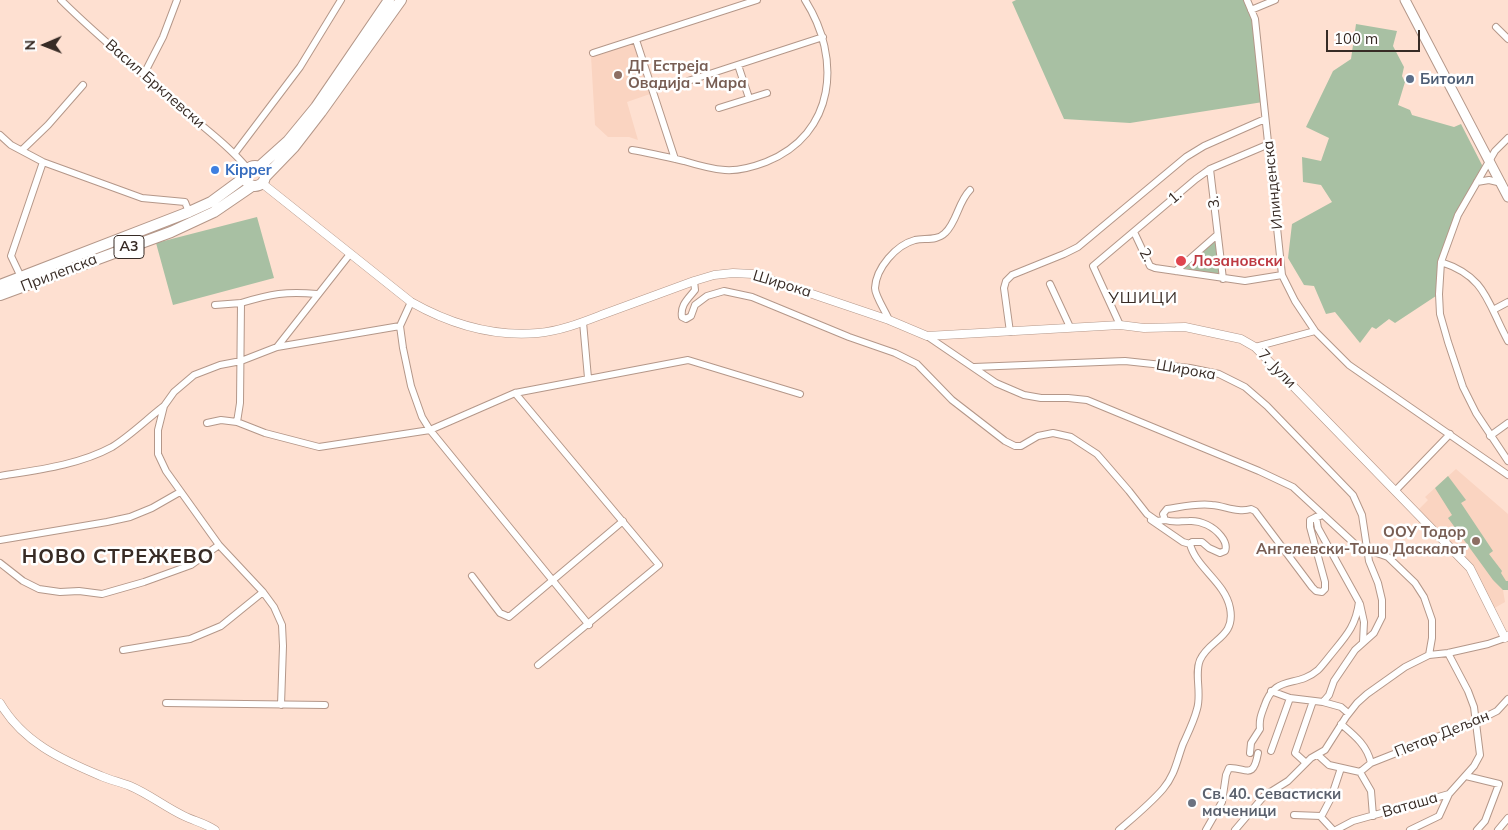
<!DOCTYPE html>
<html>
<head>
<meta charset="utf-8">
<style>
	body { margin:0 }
	#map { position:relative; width:1508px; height:830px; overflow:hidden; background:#fee0d1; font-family:Mulish,sans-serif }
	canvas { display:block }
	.north { position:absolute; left:20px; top:20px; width:50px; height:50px; -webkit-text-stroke:4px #fff; paint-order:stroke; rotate:269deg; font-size:14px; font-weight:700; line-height:20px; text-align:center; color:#372b25 }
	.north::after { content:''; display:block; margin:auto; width:18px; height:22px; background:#372b25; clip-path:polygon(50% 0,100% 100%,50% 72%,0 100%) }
	.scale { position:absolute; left:1326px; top:30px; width:94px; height:22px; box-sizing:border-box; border:2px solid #372b25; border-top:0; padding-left:6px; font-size:15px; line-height:18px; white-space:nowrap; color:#372b25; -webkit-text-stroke:4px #fff; paint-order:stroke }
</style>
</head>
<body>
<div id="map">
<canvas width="1508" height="830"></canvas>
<div class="north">N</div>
<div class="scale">100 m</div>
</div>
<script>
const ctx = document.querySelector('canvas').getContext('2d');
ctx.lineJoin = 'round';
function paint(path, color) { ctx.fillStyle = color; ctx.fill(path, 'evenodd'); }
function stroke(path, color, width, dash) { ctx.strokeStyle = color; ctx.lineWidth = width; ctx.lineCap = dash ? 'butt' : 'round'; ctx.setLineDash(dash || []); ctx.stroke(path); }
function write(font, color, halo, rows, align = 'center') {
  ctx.font = font + ' Mulish,sans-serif'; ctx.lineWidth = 5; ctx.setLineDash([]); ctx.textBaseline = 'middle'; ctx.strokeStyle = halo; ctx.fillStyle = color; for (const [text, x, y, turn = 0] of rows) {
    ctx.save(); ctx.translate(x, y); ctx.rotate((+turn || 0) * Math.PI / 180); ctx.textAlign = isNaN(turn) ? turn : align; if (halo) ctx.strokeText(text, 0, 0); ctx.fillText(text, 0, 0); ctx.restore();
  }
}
paint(new Path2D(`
	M 633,43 L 636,45 L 650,94 L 627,102 L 638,140 L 629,137 L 608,137 L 595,125 L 591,56 Z
	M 1456,469 L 1508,514 L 1508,590 L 1503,590 L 1505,602 L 1491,610 L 1470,568 L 1416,512 L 1428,500 L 1425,497 Z`), '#fad4c1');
paint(new Path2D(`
	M 1016,0 L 1247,0 L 1255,19 L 1263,102 L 1130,123 L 1064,119 L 1012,2 Z
	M 1356,24 L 1397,31 L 1393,46 L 1404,67 L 1402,76 L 1405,82 L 1398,105 L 1410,110 L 1412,115 L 1454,127 L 1461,124 L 1482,165 L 1481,175 L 1458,215 L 1441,262 L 1439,294 L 1395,323 L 1389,319 L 1376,329 L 1372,327 L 1360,343 L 1335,312 L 1326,314 L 1314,286 L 1304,285 L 1288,258 L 1292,224 L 1332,202 L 1321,185 L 1303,182 L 1302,157 L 1321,161 L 1329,138 L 1306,127 L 1333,71 L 1351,59 Z
	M 257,217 L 274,278 L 173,305 L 156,243 Z
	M 1217,235 L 1223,279 L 1176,271 Z
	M 1448,476 L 1466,500 L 1461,503 L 1493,551 L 1489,554 L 1502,571 L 1501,573 L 1506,581 L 1508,581 L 1508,590 L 1503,590 L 1493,580 L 1448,518 L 1452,515 L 1435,488 Z`), '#a8c0a3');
const minor = new Path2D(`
	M 61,0 C 97,36 137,68 175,102 C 199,125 227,143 248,169
	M 1247,0 L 1255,19 L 1282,275 L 1295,301 L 1315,331 L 1349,365 L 1508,475
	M 1251,10 L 1275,0
	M 1496,27 L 1508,39
	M 636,40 L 675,159
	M 593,53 L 757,0
	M 738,65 L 749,98
	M 144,74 L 163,37 L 177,0
	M 688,81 L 823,37
	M 719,108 L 767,93
	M 0,135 L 11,145 L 43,162 L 142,198 L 185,202 L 189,212
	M 1508,138 L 1495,151 L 1458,215 L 1441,262 L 1439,294 L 1440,314 L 1448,342 L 1463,387 L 1476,413 L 1508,461
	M 22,150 L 48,125 L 83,85
	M 632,150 C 650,153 667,157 684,161 C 697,165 711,169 725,170 C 739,171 753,167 766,162 C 836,134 842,58 805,0
	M 235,153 L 300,67 L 341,0
	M 1210,169 L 1223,279
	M 1477,182 L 1489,180 L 1502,183
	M 1134,232 L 1150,266 L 1155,268 L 1245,281 L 1282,275
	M 1441,262 C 1487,277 1487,303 1508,341
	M 1176,271 L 1217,235
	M 21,277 L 11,256 L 43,162
	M 694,281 L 695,290 C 688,299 680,305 682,317 L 686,319 L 691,316 L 695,305 L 707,296 L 724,291 L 752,297 L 849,337 L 895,353 L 917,364 L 952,400 L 1005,441 L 1015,446 L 1021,446 L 1038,436 L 1053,433 L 1071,437 L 1097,454 L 1129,491 L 1147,514 L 1157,521 L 1165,520
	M 1050,284 L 1070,327
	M 411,302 L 400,326 L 403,348 L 411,386 L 422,417 L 430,430 L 589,625
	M 241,303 C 271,294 286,291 317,294
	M 215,305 L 241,303 L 240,403 L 237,422
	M 1493,310 L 1508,302
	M 889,320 C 886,312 875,296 875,288 C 876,268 896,245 915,240 C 925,238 937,241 945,233 C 957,222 958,202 970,190
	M 583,322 L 588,378
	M 1120,325 L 1093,266 L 1196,179 L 1210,169 L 1269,144
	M 1010,332 L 1004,288 L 1006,281 L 1012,275 L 1064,254 L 1078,247 L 1186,157 L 1204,146 L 1265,119
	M 927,336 L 996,383 L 1024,395 L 1041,398 L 1068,398 L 1087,400 L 1259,471 L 1293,487 L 1357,546 L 1388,557 L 1415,583 L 1424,597 L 1432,620 L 1432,638 L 1429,655
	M 277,347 L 350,254
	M 1255,347 L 1315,331
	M 974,367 L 1125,361 L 1190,368 L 1219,374 L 1245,387 L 1267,406 L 1353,495 L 1362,515 L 1369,561 L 1378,583 L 1382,600 L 1382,617 L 1374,633 L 1355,650 L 1334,681 L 1329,695 L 1323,702 L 1290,698 L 1271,751
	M 515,393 L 659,565 L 538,665
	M 207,423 L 221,420 L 237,422 L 265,433 L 319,447 L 430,430 L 515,393 L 688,360 L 800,394
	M 1490,436 L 1508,423
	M 0,476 C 37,470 79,465 112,447 C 130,436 147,419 164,406
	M 1396,490 L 1450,434
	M 1151,520 L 1183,542 L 1190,544
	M 0,540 L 107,522 L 130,517 L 152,508 L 180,492
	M 0,563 L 23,581 L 39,589 L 60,592 L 79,591 L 102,594 L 144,582 L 191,565 L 219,545
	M 472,576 L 500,613 L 509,617 L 623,521
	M 1360,604 L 1364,622 L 1363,642
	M 123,650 L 190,639 L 221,626 L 263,592
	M 1271,691 L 1290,698
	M 1323,702 L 1341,707 L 1348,713
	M 166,703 L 325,705
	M 281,705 L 283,646 L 282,625 L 274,607 L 263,592 L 219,545 L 166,471 L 158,454 L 158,430 L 164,406 L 174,392 L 194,375 L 220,365 L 241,361 L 277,347 L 400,326
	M 1341,724 C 1354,735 1367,745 1371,763 L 1360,772
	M 1250,753 L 1251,743 L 1260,729 C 1259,720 1261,715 1264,707 C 1275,673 1296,689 1318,670 C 1323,665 1328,658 1333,652 C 1347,635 1356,625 1359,602 L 1318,528 L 1316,517 L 1320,516
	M 1318,755 L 1329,765 L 1360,772 L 1371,791 L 1373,816
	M 1306,763 L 1295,753 L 1313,701
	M 1371,763 L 1475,722 L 1497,711 L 1508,699
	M 1466,776 L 1499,784 L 1485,821 L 1477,830
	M 1294,815 L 1321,816
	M 1119,830 C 1134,817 1150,804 1163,789 C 1175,775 1177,760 1183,744 C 1188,733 1194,721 1197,709 C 1202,693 1194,674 1200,660 C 1209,639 1236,638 1230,608 C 1225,582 1196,568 1190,544 L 1192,542 L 1202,542 L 1209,548 L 1220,553 L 1225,551 C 1227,546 1225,541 1221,536 C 1214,527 1201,520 1189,521 C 1180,521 1174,523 1165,520 L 1163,514 L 1167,509 C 1181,507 1197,503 1212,505 C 1225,506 1238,513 1251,509 L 1255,511 L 1312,587 L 1316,591 L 1322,592 L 1325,589 L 1325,582 L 1310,527 L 1310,520 L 1316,517
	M 1206,830 L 1222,802 L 1226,775 L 1229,768 C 1246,767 1253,781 1258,753
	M 1235,830 L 1264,796 L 1288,781 L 1311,758 L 1325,750 L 1346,717 L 1357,703 L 1367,694 L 1405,667 L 1429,655 L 1448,653 L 1488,644 L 1505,638
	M 1333,830 L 1321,817 L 1331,798 L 1341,768
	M 1336,830 L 1353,821 L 1449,794 L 1474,766 L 1480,755 L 1474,707 L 1468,691 L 1448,653
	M 1410,830 L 1439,816 L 1449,794
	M 1498,830 L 1508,818`);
const tertiary = new Path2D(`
	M 263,184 L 411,302 C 450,324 493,337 538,333 C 561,331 583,322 604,314 C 634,303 664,292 694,281 L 714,275 L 733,273 L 753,274 L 889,320 L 927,336 L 1120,325 L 1144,328 L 1185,327 L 1241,339 L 1255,347 L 1470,568 L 1505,638 L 1508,636
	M 0,703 C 23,742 60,759 101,776 C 110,780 120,782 130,786 C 149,794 165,807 184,816 C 194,821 205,823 215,830`);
const secondary = new Path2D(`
	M 1405,0 L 1508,197`);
const primary = new Path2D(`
	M245 176a10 10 0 1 1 20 0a10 10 0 1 1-20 0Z
	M 259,167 L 288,141 L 316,107 L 389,0
	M 266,176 L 294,147 L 321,112 L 401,0
	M 0,285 L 189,212 L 211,202 L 245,177
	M 0,295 L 171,232 L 214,212 L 252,186`);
stroke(minor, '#b49789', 8);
stroke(tertiary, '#b49789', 9);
stroke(secondary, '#b49789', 11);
stroke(primary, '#b49789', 12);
stroke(minor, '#fff', 6);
stroke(tertiary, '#fff', 8);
stroke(secondary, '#fff', 9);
stroke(primary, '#fff', 10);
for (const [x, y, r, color] of [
	[618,75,5,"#8d6e63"],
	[1410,79,5,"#5c6f8a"],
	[215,170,5,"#3f7fe0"],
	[1181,261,6,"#e0444e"],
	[1476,541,5,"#8d6e63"],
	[1192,803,5,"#6b7280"]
]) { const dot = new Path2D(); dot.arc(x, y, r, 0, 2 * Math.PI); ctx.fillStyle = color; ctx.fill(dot); stroke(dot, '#fff', 2); }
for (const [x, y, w] of [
	[129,247,30]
]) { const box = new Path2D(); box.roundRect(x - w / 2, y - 11.5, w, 23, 4); ctx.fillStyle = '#fff'; ctx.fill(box); stroke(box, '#372b25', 1); }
write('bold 14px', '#372b25', null, [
	["A3",129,247]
]);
write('bold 15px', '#785e54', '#fff', [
	["ДГ Естреја",628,66],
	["Овадија - Мара",628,83],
	["ООУ Тодор",1466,532,"right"],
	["Ангелевски-Тошо Даскалот",1466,549,"right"]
], 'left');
write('bold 15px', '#4e5e75', '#fff', [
	["Битоил",1420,79]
], 'left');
write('15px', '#372b25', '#fff', [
	["Васил Брклевски",155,84,41],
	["Илинденска",1273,185,-96],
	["1.",1175,197,-41],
	["3.",1214,202,-96],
	["2.",1146,255,61],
	["Прилепска",59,273,-21],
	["Широка",782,284,17],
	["7. Јули",1277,369,46],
	["Широка",1186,370,10],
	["Петар Дељан",1442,734,-22],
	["Ваташа",1410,805,-16]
]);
write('bold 15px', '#366cbe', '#fff', [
	["Kipper",225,170]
], 'left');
write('bold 15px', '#be3a42', '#fff', [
	["Лозановски",1192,261]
], 'left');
write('bold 15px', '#5b616d', '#fff', [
	["Св. 40. Севастиски",1202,794],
	["маченици",1202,811]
], 'left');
ctx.letterSpacing = '1px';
write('16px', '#372b25', '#fff', [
	["УШИЦИ",1143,298]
]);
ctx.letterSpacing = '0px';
ctx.letterSpacing = '1px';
write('bold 20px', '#372b25', '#fff', [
	["НОВО СТРЕЖЕВО",118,557]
]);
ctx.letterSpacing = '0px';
</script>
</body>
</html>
